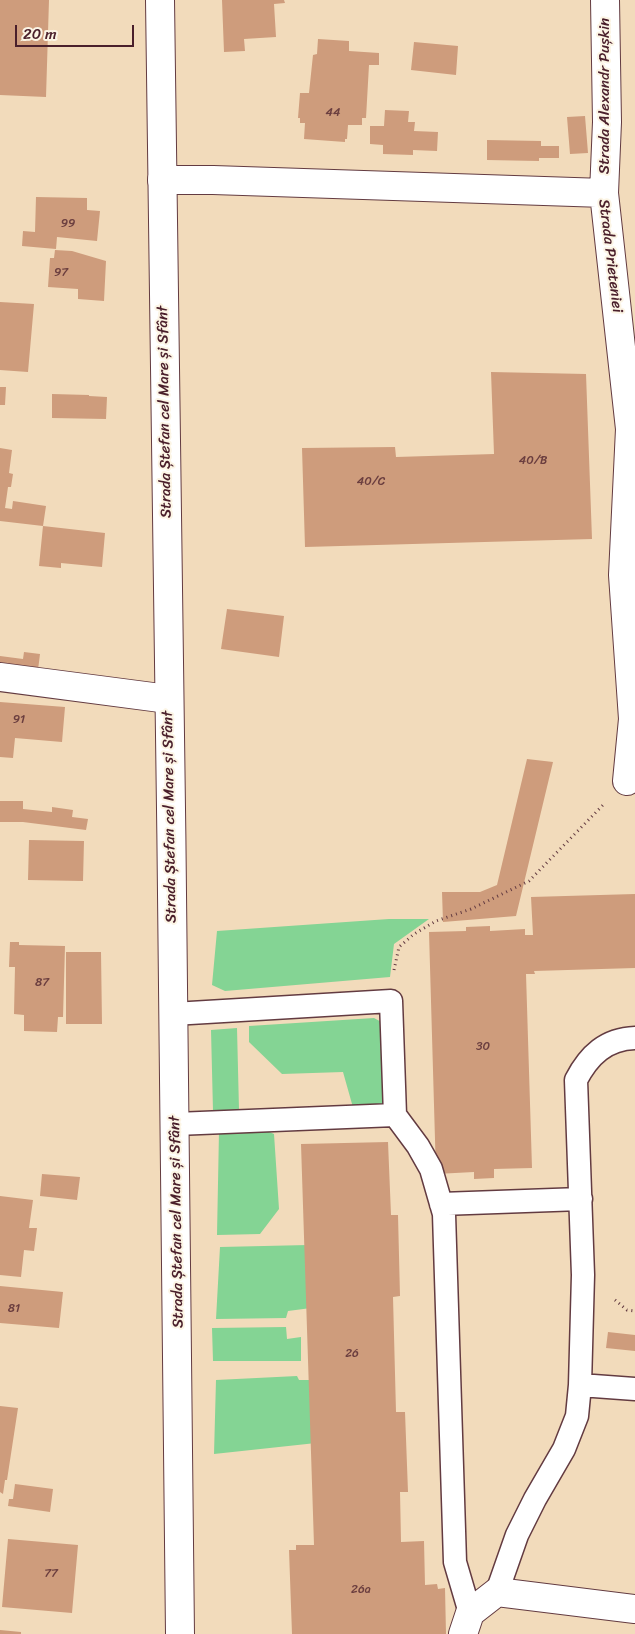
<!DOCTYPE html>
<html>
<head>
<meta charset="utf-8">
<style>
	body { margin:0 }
	#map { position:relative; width:635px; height:1634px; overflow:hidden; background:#f2dbbb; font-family:Sriracha,sans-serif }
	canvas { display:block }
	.scale { position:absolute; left:15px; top:25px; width:119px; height:22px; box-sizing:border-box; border:2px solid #4a1f2b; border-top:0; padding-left:6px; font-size:15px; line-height:18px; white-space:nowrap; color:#4a1f2b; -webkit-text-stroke:4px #fcf5e5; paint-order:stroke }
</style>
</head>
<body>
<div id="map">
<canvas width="635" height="1634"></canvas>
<div class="scale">20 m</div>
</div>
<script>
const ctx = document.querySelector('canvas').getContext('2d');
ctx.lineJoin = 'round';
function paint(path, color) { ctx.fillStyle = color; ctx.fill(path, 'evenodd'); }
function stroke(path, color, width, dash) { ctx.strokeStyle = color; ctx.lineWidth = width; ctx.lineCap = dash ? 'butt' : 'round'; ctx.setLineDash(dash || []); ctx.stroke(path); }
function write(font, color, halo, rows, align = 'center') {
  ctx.font = font + ' Sriracha,sans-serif'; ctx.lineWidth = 4; ctx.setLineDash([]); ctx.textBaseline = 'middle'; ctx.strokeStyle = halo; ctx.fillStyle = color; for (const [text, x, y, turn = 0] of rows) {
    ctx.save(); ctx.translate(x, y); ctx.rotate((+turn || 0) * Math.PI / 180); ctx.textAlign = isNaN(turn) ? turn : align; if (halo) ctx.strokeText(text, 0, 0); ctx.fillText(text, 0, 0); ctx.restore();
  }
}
paint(new Path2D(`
	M 389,919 L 429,919 L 394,944 L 390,977 L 225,991 L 212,985 L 217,931 Z
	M 374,1018 L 387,1025 L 391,1107 L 354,1111 L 343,1072 L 282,1074 L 249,1042 L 249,1026 Z
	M 237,1028 L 239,1110 L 213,1111 L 211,1030 Z
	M 219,1131 L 267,1131 L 274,1134 L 279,1209 L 260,1234 L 217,1235 Z
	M 308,1245 L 311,1308 L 288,1311 L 286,1318 L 216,1319 L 220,1247 Z
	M 286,1327 L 287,1339 L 301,1337 L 301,1361 L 213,1361 L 212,1328 Z
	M 297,1376 L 299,1380 L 313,1380 L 316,1443 L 214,1454 L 216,1380 Z`), '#84d494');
paint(new Path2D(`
	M 0,0 L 49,0 L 46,97 L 0,95 Z
	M 222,0 L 284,0 L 285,3 L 274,4 L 276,37 L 244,39 L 245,51 L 224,52 Z
	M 318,39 L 349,41 L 349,51 L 379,53 L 379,65 L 369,65 L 366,118 L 362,118 L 362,125 L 348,125 L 347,139 L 345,139 L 345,142 L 304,139 L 305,123 L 300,123 L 300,118 L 298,118 L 300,93 L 309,93 L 313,55 L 317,54 Z
	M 414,42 L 458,46 L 456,75 L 411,70 Z
	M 385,110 L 409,111 L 408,122 L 415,122 L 414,131 L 438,132 L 437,151 L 413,150 L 413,155 L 383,154 L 383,145 L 370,144 L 370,126 L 384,126 Z
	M 585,116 L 588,153 L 570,154 L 567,117 Z
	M 487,140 L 541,141 L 541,146 L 559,146 L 559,158 L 539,158 L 539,161 L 487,160 Z
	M 36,197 L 87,198 L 87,210 L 100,211 L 97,241 L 57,237 L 56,249 L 22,246 L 23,231 L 35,232 Z
	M 55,250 L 72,251 L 106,261 L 104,301 L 78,299 L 78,289 L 48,287 L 50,258 L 54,258 Z
	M 0,302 L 34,304 L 28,372 L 0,370 Z
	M 491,372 L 586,374 L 592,539 L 305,547 L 302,448 L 395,447 L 396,457 L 494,454 Z
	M 0,387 L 6,387 L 5,405 L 0,405 Z
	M 52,394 L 89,395 L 89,396 L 107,397 L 106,419 L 52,418 Z
	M 0,448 L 12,450 L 9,473 L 13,474 L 11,487 L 8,487 L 5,508 L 12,509 L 13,501 L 46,506 L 43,526 L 0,521 Z
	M 43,526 L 105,533 L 102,567 L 61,563 L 61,568 L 39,566 Z
	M 227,609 L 284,616 L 279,657 L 221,649 Z
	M 24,652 L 40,654 L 38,670 L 0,665 L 0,656 L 23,659 Z
	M 0,702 L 65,707 L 62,742 L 15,738 L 13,758 L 0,757 Z
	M 527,759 L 553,762 L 516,916 L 443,922 L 442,892 L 480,892 L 497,885 Z
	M 0,801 L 23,801 L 23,809 L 52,812 L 52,807 L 73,810 L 72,817 L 88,819 L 86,830 L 23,822 L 0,822 Z
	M 29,840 L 84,841 L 83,881 L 28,880 Z
	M 635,894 L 635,968 L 534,971 L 535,974 L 526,974 L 532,1168 L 494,1169 L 494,1178 L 474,1179 L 474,1172 L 436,1174 L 429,932 L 466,931 L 466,927 L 490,926 L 490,931 L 525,929 L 525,935 L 533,935 L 531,897 Z
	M 10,942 L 19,942 L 19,945 L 65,946 L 63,1017 L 58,1017 L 57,1032 L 24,1031 L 24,1015 L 14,1014 L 15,967 L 9,967 Z
	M 66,952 L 101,952 L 102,1024 L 66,1024 Z
	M 388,1142 L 391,1215 L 398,1215 L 400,1296 L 393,1297 L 396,1412 L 405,1412 L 408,1492 L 400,1492 L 401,1542 L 424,1541 L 425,1585 L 437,1584 L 438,1589 L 445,1588 L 446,1634 L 292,1634 L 289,1550 L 296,1550 L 296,1545 L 314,1545 L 301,1144 Z
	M 42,1174 L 80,1177 L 77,1200 L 40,1196 Z
	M 0,1196 L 33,1200 L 29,1228 L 37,1228 L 34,1251 L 24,1250 L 21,1277 L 0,1275 Z
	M 0,1286 L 63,1292 L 59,1328 L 0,1323 Z
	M 608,1332 L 635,1335 L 635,1351 L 606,1348 Z
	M 0,1406 L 18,1408 L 7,1480 L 5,1480 L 3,1494 L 0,1492 Z
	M 15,1484 L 53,1489 L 50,1512 L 8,1506 L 9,1499 L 13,1499 Z
	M 8,1539 L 78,1545 L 72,1613 L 2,1607 Z
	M 0,1630 L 21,1632 L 21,1634 L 0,1634 Z`), '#ce9c7c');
const lane = new Path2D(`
	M 173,1014 L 391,1001 L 395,1115 L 176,1124
	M 395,1115 L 418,1146 L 431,1169 L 444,1214 L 455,1562 L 470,1613
	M 441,1204 L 581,1199
	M 580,1385 L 635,1389
	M 497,1592 L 517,1535 L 535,1499 L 564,1449 L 577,1416 L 580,1385 L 583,1275 L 576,1080 C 589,1055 606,1039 635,1038`);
const street = new Path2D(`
	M 605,0 L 607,122 L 604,193 L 630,429 L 623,575 L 633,719 L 627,781
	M 162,180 L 213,180 L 604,193
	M 0,677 L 168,699
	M 463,1634 L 470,1613 L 497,1592 L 635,1609`);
const secondary = new Path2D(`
	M 160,0 C 167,545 176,1089 180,1634`);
stroke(lane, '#633b41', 25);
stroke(street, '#633b41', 30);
stroke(secondary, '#633b41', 30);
stroke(new Path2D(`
	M 394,970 L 399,947 L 414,934 L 436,921 L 471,909 L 529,881 L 603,805
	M 615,1300 L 627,1310 L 635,1311`), '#633b41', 3, [1, 4]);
stroke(lane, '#fff', 22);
stroke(street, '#fff', 28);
stroke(secondary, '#fff', 28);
write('12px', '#6b3e3f', null, [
	["44",333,113],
	["99",68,224],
	["97",61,273],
	["40/B",533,461],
	["40/C",371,482],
	["91",19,720],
	["87",42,983],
	["30",483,1047],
	["81",14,1309],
	["26",352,1354],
	["77",51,1574],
	["26a",361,1590]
]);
write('15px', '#4a1f2b', '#fcf5e5', [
	["Strada Alexandr Pușkin",605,96,-90],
	["Strada Prieteniei",610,256,83],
	["Strada Ștefan cel Mare și Sfânt",165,412,-91],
	["Strada Ștefan cel Mare și Sfânt",170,817,-91],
	["Strada Ștefan cel Mare și Sfânt",177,1222,-91]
]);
</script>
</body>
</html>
